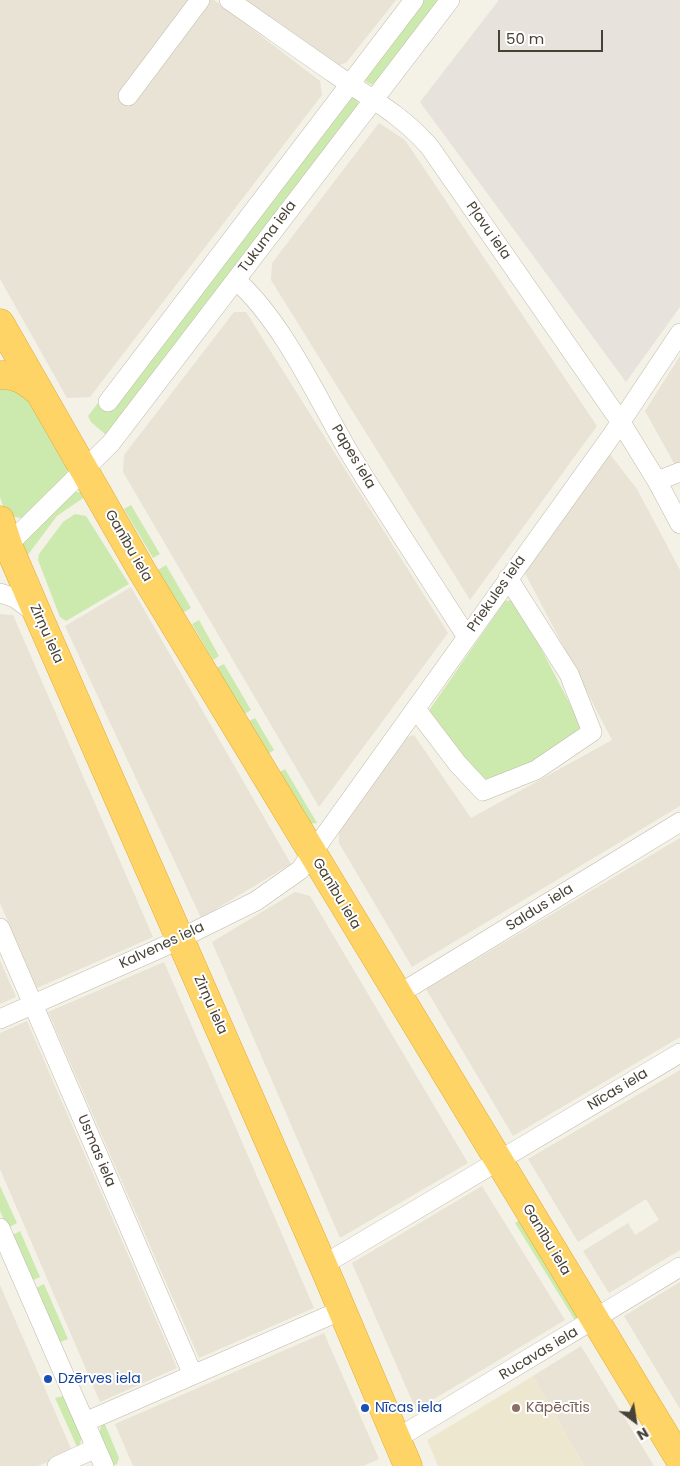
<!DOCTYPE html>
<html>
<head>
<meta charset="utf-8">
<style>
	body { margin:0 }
	#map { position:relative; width:680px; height:1466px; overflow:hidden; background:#f4f1e7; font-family:Poppins,sans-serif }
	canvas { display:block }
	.north { position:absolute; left:610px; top:1396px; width:50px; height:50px; -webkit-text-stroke:4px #fff; paint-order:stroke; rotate:149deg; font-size:14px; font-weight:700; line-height:20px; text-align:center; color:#484236 }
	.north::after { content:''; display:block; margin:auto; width:18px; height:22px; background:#484236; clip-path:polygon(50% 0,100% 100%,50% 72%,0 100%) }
	.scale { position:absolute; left:498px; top:30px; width:105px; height:22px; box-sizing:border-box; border:2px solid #484236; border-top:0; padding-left:6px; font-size:15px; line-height:18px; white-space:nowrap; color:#484236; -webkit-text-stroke:4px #fff; paint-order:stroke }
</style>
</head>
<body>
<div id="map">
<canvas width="680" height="1466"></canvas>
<div class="north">N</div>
<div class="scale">50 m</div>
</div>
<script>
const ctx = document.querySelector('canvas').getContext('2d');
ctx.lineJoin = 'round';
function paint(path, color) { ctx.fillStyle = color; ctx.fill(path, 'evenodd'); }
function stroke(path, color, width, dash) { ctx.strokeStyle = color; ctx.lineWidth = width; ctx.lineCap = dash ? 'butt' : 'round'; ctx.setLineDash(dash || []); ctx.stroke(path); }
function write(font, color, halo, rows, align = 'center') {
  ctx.font = font + ' Poppins,sans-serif'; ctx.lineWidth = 4; ctx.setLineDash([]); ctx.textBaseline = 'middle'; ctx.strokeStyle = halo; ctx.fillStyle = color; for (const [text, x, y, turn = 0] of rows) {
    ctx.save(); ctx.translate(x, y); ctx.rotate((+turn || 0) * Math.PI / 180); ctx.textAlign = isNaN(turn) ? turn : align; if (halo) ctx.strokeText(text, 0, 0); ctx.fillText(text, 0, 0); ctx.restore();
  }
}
paint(new Path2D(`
	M 0,0 L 214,0 L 320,81 L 322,95 L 90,397 L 67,398 L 0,279 Z
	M 243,0 L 396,0 L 346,63 L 331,67 Z
	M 379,123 L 405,140 L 597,426 L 470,600 L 271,280 L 272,263 Z
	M 234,312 L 246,312 L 448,633 L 319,807 L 123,472 L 124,455 Z
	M 680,356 L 680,463 L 675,465 L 645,411 Z
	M 609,453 L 637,489 L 680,570 L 680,806 L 412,967 L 339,843 L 339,827 L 404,738 L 414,735 L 471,818 L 612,740 L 524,571 Z
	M 131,587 L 291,864 L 201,918 L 65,626 Z
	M 0,614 L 13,615 L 153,937 L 37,988 L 0,903 Z
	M 680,838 L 680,1037 L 513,1136 L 426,989 Z
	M 295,892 L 310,896 L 468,1163 L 340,1238 L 212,942 Z
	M 0,960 L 16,997 L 0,1004 Z
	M 164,962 L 314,1308 L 199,1358 L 48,1012 Z
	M 27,1021 L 177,1368 L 100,1402 L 0,1169 L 0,1033 Z
	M 680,1070 L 680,1250 L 609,1293 L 583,1251 L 628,1223 L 635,1235 L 659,1220 L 646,1199 L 578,1242 L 528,1159 Z
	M 482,1186 L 565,1320 L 416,1410 L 352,1263 Z
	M 680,1282 L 680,1409 L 624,1316 Z
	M 0,1285 L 72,1451 L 38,1466 L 0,1466 Z
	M 324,1333 L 379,1459 L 363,1466 L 133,1466 L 115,1424 Z
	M 581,1346 L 654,1466 L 584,1466 L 533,1376 Z`), '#e8e3d5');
paint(new Path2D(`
	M 499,0 L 680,0 L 680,307 L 626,382 L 420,102 Z`), '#e7e2dc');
paint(new Path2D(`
	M 533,1376 L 584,1466 L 438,1466 L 427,1440 Z`), '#eee7d0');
paint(new Path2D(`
	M 421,0 L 440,0 L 374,85 L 368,83 L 364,79 Z
	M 350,97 L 356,98 L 359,105 L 108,434 L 105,434 L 91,422 L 88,416 L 98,403 L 105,409 Z
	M 0,381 L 23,388 L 68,469 L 65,479 L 29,514 L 22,518 C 7,517 3,509 0,496 Z
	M 74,492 L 84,492 L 86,496 L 57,516 L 27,556 L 20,546 Z
	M 131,505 L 160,554 L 153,558 L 124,509 Z
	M 75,514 L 86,516 L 129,584 L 66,621 L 60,617 L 38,560 L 39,554 L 63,522 Z
	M 166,565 L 191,608 L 181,614 L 156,571 Z
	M 513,600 L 534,635 L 581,725 L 575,739 L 531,767 L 484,783 L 429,719 L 430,709 L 505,601 Z
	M 199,620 L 219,656 L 213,660 L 192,624 Z
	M 224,664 L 251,710 L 241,716 L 214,669 Z
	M 255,718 L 274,750 L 268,754 L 249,721 Z
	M 285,769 L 317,823 L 309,824 L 275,775 Z
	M 0,1186 L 17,1223 L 8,1228 L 0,1211 Z
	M 520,1220 L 579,1315 L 576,1322 L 515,1223 Z
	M 20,1231 L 40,1277 L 31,1281 L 11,1236 Z
	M 44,1284 L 68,1339 L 58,1343 L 34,1289 Z
	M 63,1396 L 82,1438 L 78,1449 L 55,1398 Z
	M 104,1422 L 119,1458 L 117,1464 L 113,1466 C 108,1454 93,1433 104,1422 Z`), '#cceaae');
const minor = new Path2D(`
	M 229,0 C 265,25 300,50 335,74 C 371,99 399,113 429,146 L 620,421 L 657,481 L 680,524
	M 128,96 L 200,0
	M 236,280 C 284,323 317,398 350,454 C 388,516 428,576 467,637
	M 108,402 L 414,0
	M 657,481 L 680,472
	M 1,552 L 111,443 L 450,0
	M 0,593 L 15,598 L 35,613
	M 416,709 L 457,763 L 483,791 L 536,770 L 592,732 L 569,674 L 508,578
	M 0,928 L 193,1375
	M 399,994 L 680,822
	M 0,1019 L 163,947 L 256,901 L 300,870 L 612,435 L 680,333
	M 0,1228 L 104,1466
	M 323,1265 L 680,1053
	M 85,1422 L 342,1310
	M 396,1439 L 680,1267
	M 57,1466 L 96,1448`);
const highway = new Path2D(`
	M 0,323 L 142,571 L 680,1460
	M 0,375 C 16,374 26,381 38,391
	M 0,520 L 8,545 L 38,615 L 323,1265 L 408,1466`);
stroke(minor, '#c0b9a9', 20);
stroke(highway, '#e4ab31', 29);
stroke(minor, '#fff', 19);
stroke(highway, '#ffd467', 28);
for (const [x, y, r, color] of [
	[48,1379,5,"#1a4fb4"],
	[365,1408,5,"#1a4fb4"],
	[516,1408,5,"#8d6e63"]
]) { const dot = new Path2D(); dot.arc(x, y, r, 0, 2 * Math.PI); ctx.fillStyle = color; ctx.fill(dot); stroke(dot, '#fff', 2); }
write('14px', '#484236', '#fff', [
	["Pļavu iela",488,231,55],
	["Tukuma iela",268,237,-53],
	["Papes iela",353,457,59],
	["Ganību iela",128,546,60],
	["Priekules iela",497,594,-55],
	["Zirņu iela",46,634,66],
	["Ganību iela",336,894,59],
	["Saldus iela",540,908,-32],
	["Kalvenes iela",162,946,-25],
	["Zirņu iela",210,1005,66],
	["Nīcas iela",618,1090,-31],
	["Usmas iela",96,1151,67],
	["Ganību iela",546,1240,59],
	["Rucavas iela",539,1354,-31]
]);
write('14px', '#164399', '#fff', [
	["Dzērves iela",58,1379],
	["Nīcas iela",375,1408]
], 'left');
write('14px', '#785e54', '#fff', [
	["Kāpēcītis",526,1408]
], 'left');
</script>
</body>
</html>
